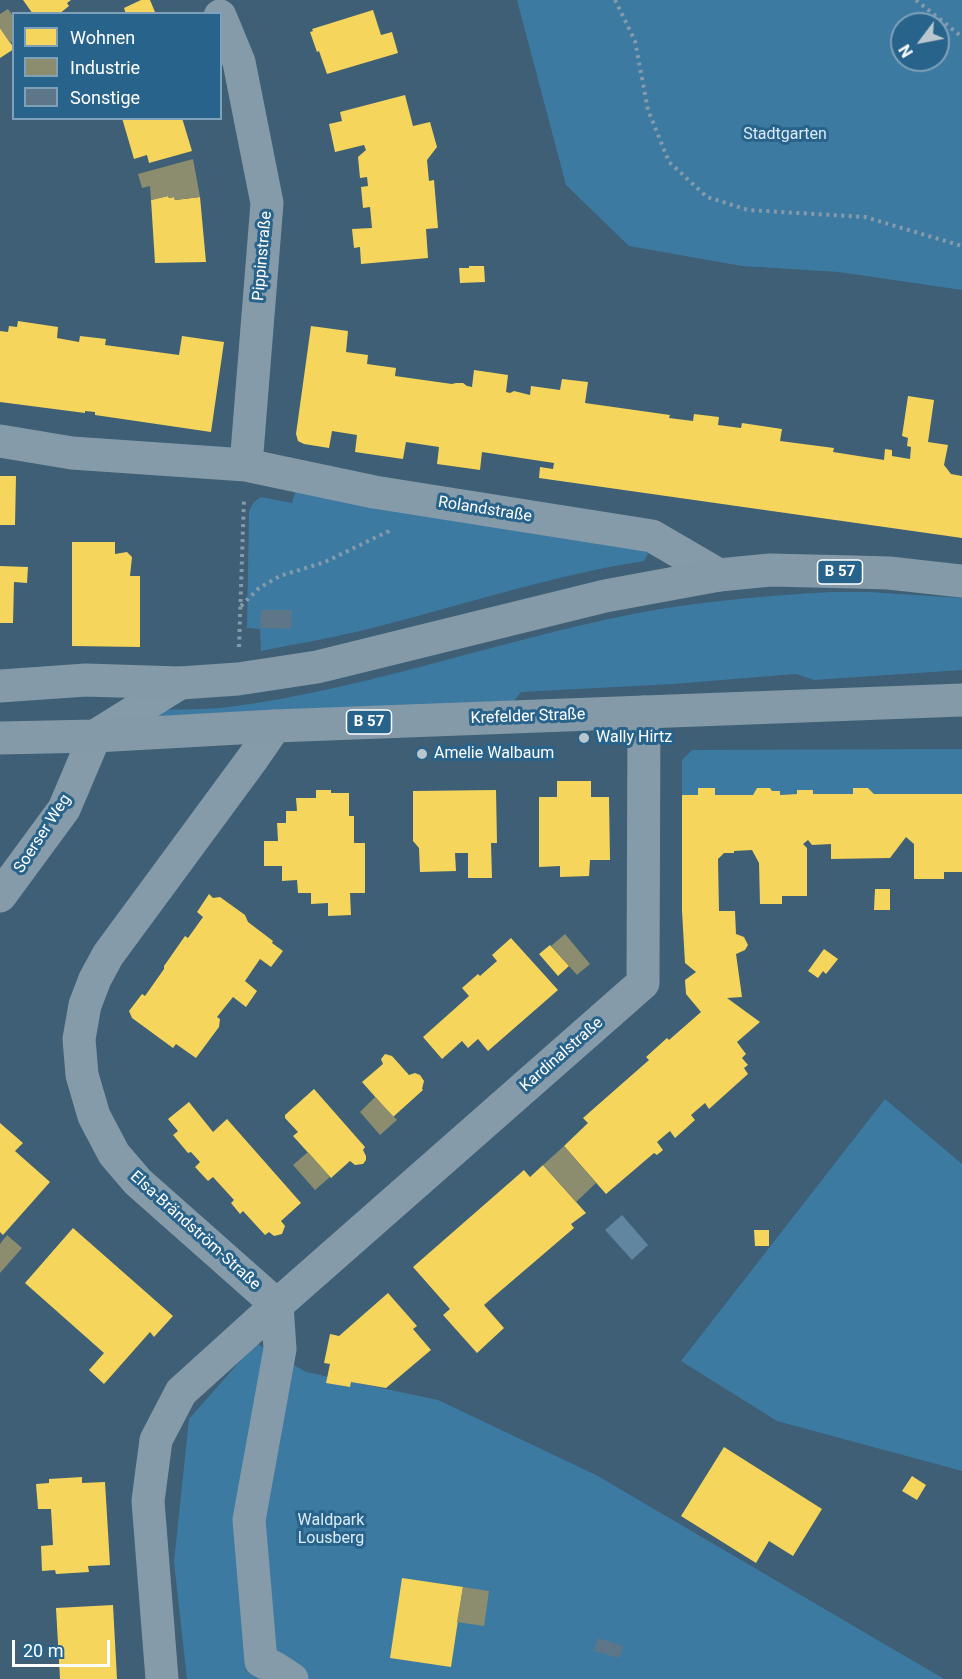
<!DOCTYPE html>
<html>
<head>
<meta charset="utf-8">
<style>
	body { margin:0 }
	#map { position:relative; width:962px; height:1679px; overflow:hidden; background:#3e5f75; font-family:Roboto,sans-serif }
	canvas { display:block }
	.legend { position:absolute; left:12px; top:12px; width:210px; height:108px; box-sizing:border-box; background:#28638b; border:2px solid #7ea1b9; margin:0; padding:8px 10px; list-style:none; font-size:18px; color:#fff }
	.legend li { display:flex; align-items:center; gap:12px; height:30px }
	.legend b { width:30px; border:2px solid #7ea1b9 }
	.north { position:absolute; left:890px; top:12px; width:60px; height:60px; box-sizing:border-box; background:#28638b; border:2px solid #7ea1b9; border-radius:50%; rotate:238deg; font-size:16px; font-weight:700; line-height:24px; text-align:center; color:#fff }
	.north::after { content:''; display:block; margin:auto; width:21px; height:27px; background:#bbc7cf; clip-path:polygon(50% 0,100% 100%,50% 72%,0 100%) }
	.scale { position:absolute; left:12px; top:1640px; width:98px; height:27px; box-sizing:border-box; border:3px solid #fff; border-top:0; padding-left:8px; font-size:18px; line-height:21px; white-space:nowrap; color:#fff; -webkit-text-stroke:4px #28638b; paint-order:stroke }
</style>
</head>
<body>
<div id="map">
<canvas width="962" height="1679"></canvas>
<ul class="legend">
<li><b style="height:16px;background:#f6d55c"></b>Wohnen</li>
<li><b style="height:16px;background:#8c8c6e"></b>Industrie</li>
<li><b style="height:16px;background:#5d7788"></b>Sonstige</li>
</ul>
<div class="north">N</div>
<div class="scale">20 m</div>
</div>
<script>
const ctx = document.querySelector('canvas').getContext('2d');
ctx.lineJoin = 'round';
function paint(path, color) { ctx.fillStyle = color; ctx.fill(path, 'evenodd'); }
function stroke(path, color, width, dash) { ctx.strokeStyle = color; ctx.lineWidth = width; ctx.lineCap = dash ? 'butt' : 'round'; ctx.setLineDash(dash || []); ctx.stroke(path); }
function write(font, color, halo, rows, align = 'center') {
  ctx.font = font + ' Roboto,sans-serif'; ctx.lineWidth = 6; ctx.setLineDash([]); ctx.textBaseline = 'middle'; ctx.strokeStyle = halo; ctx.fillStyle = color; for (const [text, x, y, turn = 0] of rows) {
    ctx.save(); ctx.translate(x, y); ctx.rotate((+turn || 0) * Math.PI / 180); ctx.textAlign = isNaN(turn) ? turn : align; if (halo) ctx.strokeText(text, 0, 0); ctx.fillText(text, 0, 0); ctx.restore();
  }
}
paint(new Path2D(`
	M 517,0 L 962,0 L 962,290 L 839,272 L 742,266 L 629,246 L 566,185 ZM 902,24 L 938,24 L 938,60 L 902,60 Z
	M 296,490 L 644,549 L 648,554 L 644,561 C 548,576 454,608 360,631 C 327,639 294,644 261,651 L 260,629 L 247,628 L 249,511 L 254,502 L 261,497 L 292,503 Z
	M 831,592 L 869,592 L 962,598 L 962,670 L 814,680 L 796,674 L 673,684 L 521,692 L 514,701 L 157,716 L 157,710 C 181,709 205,710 229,707 C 366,689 497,641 633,614 C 698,601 765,596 831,592 Z
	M 962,749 L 962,794 L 874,794 L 868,788 L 853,788 L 853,794 L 813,794 L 813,790 L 797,790 L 797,794 L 780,795 L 780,791 L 772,791 L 770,788 L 757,788 L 753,795 L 715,795 L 715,788 L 699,788 L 698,795 L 682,795 L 682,760 L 692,750 Z
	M 885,1099 L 962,1164 L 962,1471 L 777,1421 L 681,1361 Z
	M 256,1343 L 306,1372 L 438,1400 L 596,1475 L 944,1679 L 187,1679 L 174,1562 L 189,1419 Z`), '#3d7aa1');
paint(new Path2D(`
	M 622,1215 L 648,1245 L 632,1260 L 605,1230 Z`), '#6186a0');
paint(new Path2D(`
	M 23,0 L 71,0 L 67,3 L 69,6 L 59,14 L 33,14 Z
	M 141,0 L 150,0 L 155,12 L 151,14 L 126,14 L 124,8 Z
	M 373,10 L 381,35 L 392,32 L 398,53 L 327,74 L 319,51 L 317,52 L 310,32 L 313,31 L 312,29 Z
	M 0,28 L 14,48 L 14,49 L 0,58 Z
	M 405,95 L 413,126 L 430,122 L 437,147 L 427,160 L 429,181 L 434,180 L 438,228 L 426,229 L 428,258 L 361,264 L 360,247 L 354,248 L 352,229 L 372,228 L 370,207 L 363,208 L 361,187 L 368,186 L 367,177 L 360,178 L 358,157 L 366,150 L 364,145 L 335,152 L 329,124 L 342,121 L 340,112 Z
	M 122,118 L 182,118 L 192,151 L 149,163 L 147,155 L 134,159 Z
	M 168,196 L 169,198 L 174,197 L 175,200 L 200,197 L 206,262 L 155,263 L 151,200 Z
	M 469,266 L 484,266 L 485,282 L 460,283 L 459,268 L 469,268 Z
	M 18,321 L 58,327 L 57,338 L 79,342 L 80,336 L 106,339 L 105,345 L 179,355 L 182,336 L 224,342 L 211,432 L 95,415 L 95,412 L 85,411 L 85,413 L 0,402 L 0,331 L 8,332 L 9,326 L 17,327 Z
	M 311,326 L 348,331 L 346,352 L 368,355 L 367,364 L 396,368 L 395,376 L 452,384 L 456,383 L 463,383 L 467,386 L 472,387 L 474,370 L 508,375 L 506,392 L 510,393 L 514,391 L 530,395 L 531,386 L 560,390 L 562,379 L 588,382 L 585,403 L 670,415 L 669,418 L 693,421 L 694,414 L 719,417 L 718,425 L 741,428 L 742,423 L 782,429 L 780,441 L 834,448 L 833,452 L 884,460 L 885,449 L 892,450 L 892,456 L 910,459 L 911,447 L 907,446 L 908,438 L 902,436 L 908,396 L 934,400 L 928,442 L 948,445 L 944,465 L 951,474 L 962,476 L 962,538 L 539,478 L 540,467 L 553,469 L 554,463 L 482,452 L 480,470 L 437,464 L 439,447 L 406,442 L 403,459 L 355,452 L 357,435 L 332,431 L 329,448 L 304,444 L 298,441 L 296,434 Z
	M 0,476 L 16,476 L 15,525 L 0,525 Z
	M 72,542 L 115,542 L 115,554 L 127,552 L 132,557 L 130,576 L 140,576 L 140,647 L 72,646 Z
	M 0,566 L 28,567 L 27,583 L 14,582 L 13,623 L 0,623 Z
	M 557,781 L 591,781 L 591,797 L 609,797 L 610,860 L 590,860 L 589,876 L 560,877 L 560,866 L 539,867 L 539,797 L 557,797 Z
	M 698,788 L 715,788 L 715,795 L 753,795 L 757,788 L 770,788 L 772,791 L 780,791 L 780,795 L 797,794 L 797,790 L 813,790 L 813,794 L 853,794 L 853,788 L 868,788 L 874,794 L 962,794 L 962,872 L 944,872 L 944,879 L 914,879 L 914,844 L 906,837 L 890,858 L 831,859 L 831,844 L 812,845 L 808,840 L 803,844 L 807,848 L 807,896 L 782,896 L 782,904 L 760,904 L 759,863 L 752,850 L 734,851 L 734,853 L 724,853 L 718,859 L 719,911 L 735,911 L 736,934 L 744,937 L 748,945 L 745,950 L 736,954 L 742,997 L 727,998 L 760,1022 L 737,1042 L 746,1054 L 742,1058 L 748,1065 L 744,1068 L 748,1074 L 709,1109 L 705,1103 L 691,1115 L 695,1120 L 675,1138 L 670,1131 L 657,1142 L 663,1150 L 657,1155 L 654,1153 L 606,1194 L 564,1146 L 588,1123 L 583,1118 L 649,1060 L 646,1057 L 667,1038 L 669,1040 L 701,1012 L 686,994 L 685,980 L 696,972 L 685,963 L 682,911 L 682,795 L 698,795 Z
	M 316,790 L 331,790 L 331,793 L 349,793 L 349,816 L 354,816 L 354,843 L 365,843 L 365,893 L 350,893 L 351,915 L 328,916 L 328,903 L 311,904 L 311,893 L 298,893 L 297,880 L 282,881 L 282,866 L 264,866 L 264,841 L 278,841 L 277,823 L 286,823 L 286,811 L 297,811 L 296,798 L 316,798 Z
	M 496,790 L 497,843 L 491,843 L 492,878 L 468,878 L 468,853 L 455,853 L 456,871 L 420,872 L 419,848 L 413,841 L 413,791 Z
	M 875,889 L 890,889 L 890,910 L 874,910 Z
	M 209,894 L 213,898 L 220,897 L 245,915 L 248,922 L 273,941 L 272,943 L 283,951 L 271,967 L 260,959 L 245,981 L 257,991 L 246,1007 L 233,997 L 217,1017 L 220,1019 L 219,1027 L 196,1058 L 176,1044 L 173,1048 L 132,1018 L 129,1011 L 142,994 L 145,996 L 164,969 L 164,966 L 185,936 L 188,938 L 203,917 L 197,912 Z
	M 511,938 L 558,990 L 488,1051 L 478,1039 L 468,1048 L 462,1041 L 442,1059 L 423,1037 L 469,996 L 462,988 L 478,974 L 480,976 L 497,961 L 492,955 Z
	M 550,945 L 569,966 L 558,976 L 539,954 Z
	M 824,949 L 838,959 L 826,974 L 823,971 L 818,978 L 808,971 Z
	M 385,1054 L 392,1056 L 409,1075 L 415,1073 L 420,1075 L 424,1081 L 422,1089 L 423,1090 L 393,1117 L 362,1082 L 383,1064 L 381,1059 Z
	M 314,1089 L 365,1147 L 363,1150 L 366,1156 L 366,1160 L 363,1164 L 355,1165 L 350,1161 L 331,1178 L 293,1136 L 298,1132 L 285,1118 L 285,1115 Z
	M 189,1102 L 213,1132 L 227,1119 L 301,1203 L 281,1221 L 285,1226 L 282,1234 L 274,1236 L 269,1232 L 265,1235 L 243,1211 L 240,1214 L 231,1203 L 234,1200 L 213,1177 L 208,1181 L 195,1167 L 200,1162 L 191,1152 L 188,1153 L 173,1135 L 178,1131 L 168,1119 Z
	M 0,1123 L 23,1143 L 15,1151 L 50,1182 L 3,1235 L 0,1232 Z
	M 543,1165 L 586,1213 L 571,1224 L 574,1228 L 484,1305 L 504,1328 L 477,1353 L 443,1315 L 450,1309 L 413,1267 L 524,1170 L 530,1177 Z
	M 73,1228 L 173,1316 L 154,1337 L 150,1332 L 104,1384 L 89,1370 L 104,1353 L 25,1283 Z
	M 754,1230 L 769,1230 L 769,1246 L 755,1246 Z
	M 388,1293 L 417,1326 L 413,1329 L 431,1350 L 386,1388 L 351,1382 L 350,1387 L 326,1383 L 330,1364 L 324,1363 L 330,1334 L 339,1336 Z
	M 724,1447 L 822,1509 L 793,1556 L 769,1541 L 756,1563 L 681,1516 Z
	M 912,1476 L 926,1485 L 917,1500 L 902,1491 Z
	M 82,1477 L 82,1483 L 105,1482 L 110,1565 L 88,1566 L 89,1572 L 56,1574 L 55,1570 L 42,1571 L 41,1546 L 53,1545 L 51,1509 L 38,1509 L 36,1484 L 49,1483 L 49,1479 Z
	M 402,1578 L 463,1587 L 451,1667 L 390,1658 Z
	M 113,1605 L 117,1679 L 60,1679 L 56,1608 Z`), '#f6d55c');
paint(new Path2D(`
	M 8,9 L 14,17 L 14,40 L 10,43 L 0,28 L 0,14 Z
	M 193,159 L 200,197 L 175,200 L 174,197 L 169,198 L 168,196 L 151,200 L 150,186 L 142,188 L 138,174 Z
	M 565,934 L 590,964 L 577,975 L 551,946 Z
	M 375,1097 L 397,1120 L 380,1135 L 360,1112 Z
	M 564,1146 L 596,1183 L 576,1202 L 543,1165 Z
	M 308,1152 L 330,1177 L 315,1190 L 293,1165 Z
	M 7,1235 L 22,1248 L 0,1273 L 0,1244 Z
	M 463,1587 L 489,1591 L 484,1626 L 457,1622 Z`), '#8c8c6e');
paint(new Path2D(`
	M 261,610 L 292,610 L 291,629 L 260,628 Z
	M 598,1638 L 623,1646 L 620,1658 L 594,1651 Z`), '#5d7788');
stroke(new Path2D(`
	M 615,0 L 635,41 L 648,110 L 669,162 L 707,197 L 748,210 L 865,217 L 962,246
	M 916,0 L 962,37
	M 241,606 L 259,588 L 280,576 L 325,562 L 389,531 L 392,528
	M 239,647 L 244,499`), '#859ba9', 4, [3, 4.5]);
stroke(new Path2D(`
	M 220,16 L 239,62 L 267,203 L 246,465
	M 0,441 L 72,453 L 246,465 L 374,492 L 652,536 L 719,575
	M 275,726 L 253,758 L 108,955 L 95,979 L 85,1005 L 79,1039 L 82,1075 L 94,1116 L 114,1154 L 138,1182 L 277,1305
	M 0,896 L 64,809 L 95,736 L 180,683
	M 277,1305 L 280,1349 L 249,1520 L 261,1661 L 275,1668 L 292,1679
	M 162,1679 L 148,1501 L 156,1440 L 181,1392 L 277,1305 L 643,983 L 644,712`), '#859ba9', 33);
stroke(new Path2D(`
	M 0,686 L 86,680 L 180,683 L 238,679 L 317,667 L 605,596 L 719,575 L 770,570 L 854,572 L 889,573 L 962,581
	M 0,738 L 95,736 L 275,726 L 962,700`), '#849aa8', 33);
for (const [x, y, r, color] of [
	[584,738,6,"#bbc7cf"],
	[422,754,6,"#bbc7cf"]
]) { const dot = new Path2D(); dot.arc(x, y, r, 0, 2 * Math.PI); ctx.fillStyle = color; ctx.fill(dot); stroke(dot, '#28638b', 2); }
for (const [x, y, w] of [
	[840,572,45],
	[369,722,45]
]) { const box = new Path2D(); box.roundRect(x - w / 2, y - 12, w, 24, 4.5); ctx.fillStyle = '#28638b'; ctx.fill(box); stroke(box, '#fff', 1.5); }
write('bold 15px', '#fff', null, [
	["B 57",840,572],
	["B 57",369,722]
]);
write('16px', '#dbecf8', '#28638b', [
	["Stadtgarten",785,135],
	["Waldpark",331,1521],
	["Lousberg",331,1539]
]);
write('16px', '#fff', '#28638b', [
	["Pippinstraße",263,256,-85],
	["Rolandstraße",485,510,9],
	["Krefelder Straße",528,717,-2],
	["Soerser Weg",43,834,-57],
	["Kardinalstraße",562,1055,-41],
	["Elsa-Brändström-Straße",195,1231,42]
]);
write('16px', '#fff', '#28638b', [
	["Wally Hirtz",596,738],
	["Amelie Walbaum",434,754]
], 'left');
</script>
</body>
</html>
